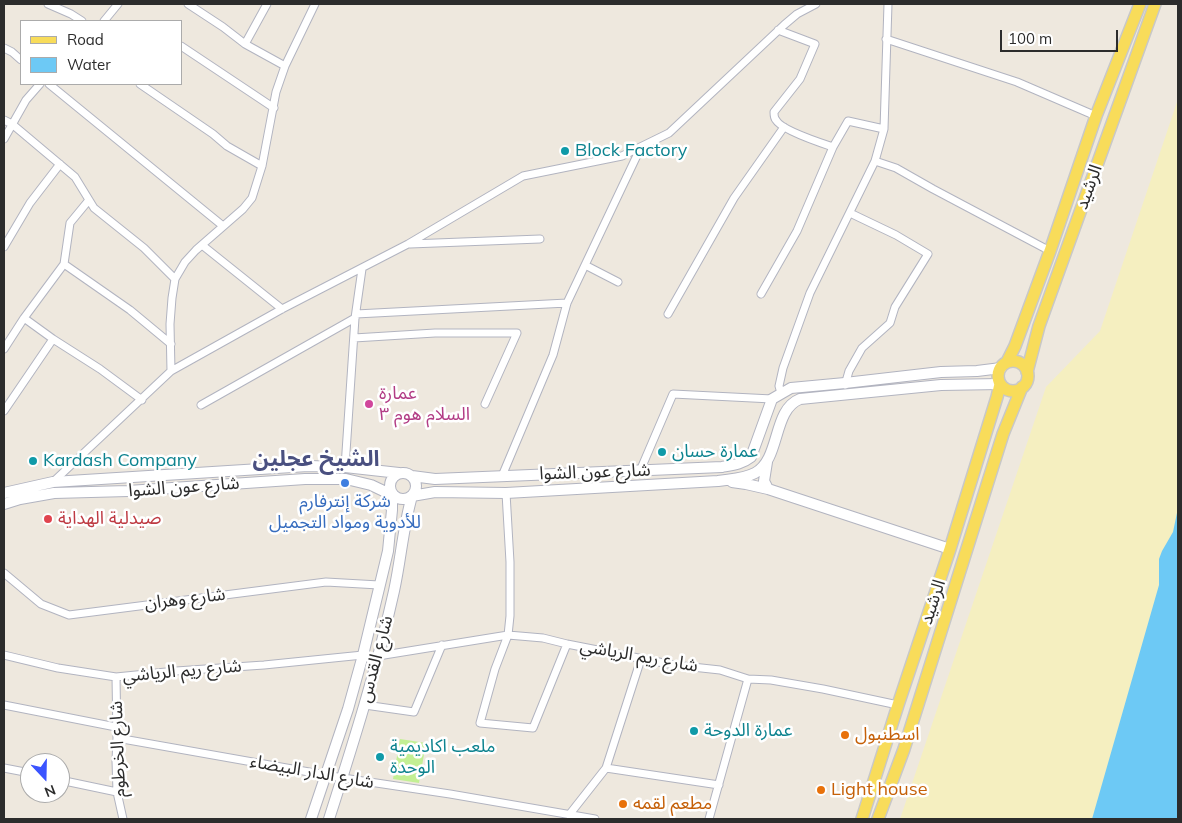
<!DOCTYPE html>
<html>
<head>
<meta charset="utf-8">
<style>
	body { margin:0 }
	#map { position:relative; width:1182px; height:823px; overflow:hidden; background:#eee8de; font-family:Mulish,sans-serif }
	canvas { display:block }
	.frame { position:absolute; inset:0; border:5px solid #2c2c2c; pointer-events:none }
	.legend { position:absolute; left:20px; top:20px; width:162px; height:65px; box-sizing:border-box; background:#fff; border:1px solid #ababab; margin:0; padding:6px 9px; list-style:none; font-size:15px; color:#2c2c2c }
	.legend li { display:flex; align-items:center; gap:10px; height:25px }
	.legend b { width:25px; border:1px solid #ababab }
	.north { position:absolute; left:20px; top:753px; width:50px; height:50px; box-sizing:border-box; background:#fff; border:1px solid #ababab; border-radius:50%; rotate:159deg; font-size:14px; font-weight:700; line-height:20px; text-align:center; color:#2c2c2c }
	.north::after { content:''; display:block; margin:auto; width:18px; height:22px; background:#3b54ff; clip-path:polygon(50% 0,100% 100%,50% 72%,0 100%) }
	.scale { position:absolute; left:1000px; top:30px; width:118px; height:22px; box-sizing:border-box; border:2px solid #2c2c2c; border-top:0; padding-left:6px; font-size:15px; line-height:18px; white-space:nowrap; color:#2c2c2c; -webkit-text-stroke:4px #fff; paint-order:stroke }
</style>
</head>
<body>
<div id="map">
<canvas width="1182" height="823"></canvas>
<div class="frame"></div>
<ul class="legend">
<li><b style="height:6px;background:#f8dc5a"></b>Road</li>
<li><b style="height:14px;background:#6dc9f5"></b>Water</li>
</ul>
<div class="north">N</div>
<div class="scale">100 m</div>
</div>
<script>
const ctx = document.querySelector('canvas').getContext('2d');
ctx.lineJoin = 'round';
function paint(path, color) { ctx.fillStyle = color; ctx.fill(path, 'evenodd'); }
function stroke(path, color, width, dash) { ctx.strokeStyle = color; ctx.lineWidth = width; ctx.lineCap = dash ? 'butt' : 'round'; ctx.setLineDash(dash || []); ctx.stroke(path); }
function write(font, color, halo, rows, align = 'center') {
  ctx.font = font + ' Mulish,"Noto Sans Arabic",sans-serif'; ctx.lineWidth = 5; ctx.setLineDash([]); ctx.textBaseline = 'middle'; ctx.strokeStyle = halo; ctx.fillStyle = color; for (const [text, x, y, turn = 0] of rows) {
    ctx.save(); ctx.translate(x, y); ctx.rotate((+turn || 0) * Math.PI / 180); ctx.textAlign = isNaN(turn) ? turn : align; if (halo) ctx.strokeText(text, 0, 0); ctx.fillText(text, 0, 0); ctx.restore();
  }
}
paint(new Path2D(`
	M 1178,99 L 1178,671 L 1130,819 L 900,819 L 1046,387 L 1100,331 Z`), '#f5efc0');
paint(new Path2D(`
	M 400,739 L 426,743 L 419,783 L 393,779 Z`), '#c3ef94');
paint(new Path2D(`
	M 1178,508 L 1178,819 L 1092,819 L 1159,585 L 1159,559 L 1162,551 L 1173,532 Z`), '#6dc9f5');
const minor = new Path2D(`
	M 48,4 L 71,14 L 82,21
	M 188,4 L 223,27 L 245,44 L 285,66
	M 888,4 L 884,129 L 875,161 L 896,168 L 933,189 L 1050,251
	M 104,21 L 118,4
	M 778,30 L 815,44 L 800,79 L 774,112 C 774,115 774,118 776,120 C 781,130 821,143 833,147
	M 886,39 L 1017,82 L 1096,116
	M 245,44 L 267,4
	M 181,46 L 274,108
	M 4,48 L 12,52 L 21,60
	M 49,84 L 223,226
	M 140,84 L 213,134 L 227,146 L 262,166
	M 4,120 L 12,124 L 75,177 L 94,208 L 144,248 L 175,279
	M 4,139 L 26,100 L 40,84
	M 410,244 L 540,239
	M 202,245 L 282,309
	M 4,247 L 30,203 L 60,164
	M 64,264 L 130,310 L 171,344
	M 585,265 L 618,282
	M 761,294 L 797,231 L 833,147 L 848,121 L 884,129
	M 356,314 L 567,303
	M 668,314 L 734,198 L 784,127
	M 24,318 L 53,339 L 100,369 L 142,400
	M 354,338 L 435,333 L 517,333 L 485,404
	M 4,349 L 24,318 L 64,264 L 70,223 L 89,200
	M 171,371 L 170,324 L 172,298 L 175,279 L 185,262 L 196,250 L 243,209 L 252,198 L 262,166 L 276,92 L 285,66 L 315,4
	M 845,385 L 849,371 L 862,348 L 890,323 L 895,307 L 928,254 L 896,235 L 850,213
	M 781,393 L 779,386 L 783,368 L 810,293 L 875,161
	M 201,405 L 355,318
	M 4,411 L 53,339
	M 345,467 L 355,318 L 362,269
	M 640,471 L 673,394 L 772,399
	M 502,476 L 553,355 L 567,303 L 641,147
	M 53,482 L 171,371 L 282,309 L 408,244 L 523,176 L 622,156 L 669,133 L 784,25 L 797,14 L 816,4
	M 506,493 L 510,562 L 510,616 L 508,635 L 495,669 L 480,723 L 533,728 L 567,644
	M 4,573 L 41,604 L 69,615 L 326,582 L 379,585
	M 4,655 L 58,668 L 116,677 L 176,671 L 264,665 L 363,655
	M 378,656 L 508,635 L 543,638 L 567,644 L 674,665 L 720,670 L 748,679 L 771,680 L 823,689 L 898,705
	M 116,677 L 117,738 L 116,761 L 117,792 L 123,819
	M 4,705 L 116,727
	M 365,705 L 414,712 L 442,645
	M 117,738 L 343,778 L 450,794 L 595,819
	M 4,768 L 30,773
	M 606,768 L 719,785
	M 60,780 L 117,792
	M 569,815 L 606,768 L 641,659
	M 709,819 L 748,679`);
const secondary = new Path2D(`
	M 767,462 L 764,481 L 768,489
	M390 486a13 13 0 1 1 26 0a13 13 0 1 1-26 0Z
	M 412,476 L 435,479 L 722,467 C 733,465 742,464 751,457 L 772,399 L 791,388 L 845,383 L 941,372 L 977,371 L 1001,368
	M 732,482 L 746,484 L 768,489 L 950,549
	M 4,493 L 53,482 L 308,466 L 345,467 L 399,473
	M 4,504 L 20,499 L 54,493 L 128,491 L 305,479 L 346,479 L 371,485 L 392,495 L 392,510
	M 311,819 L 348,709 L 363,655 L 388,551 L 392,510 L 390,504
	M 329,819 C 353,744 377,668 394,591 C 401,559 403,527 412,496 L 435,492 L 506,493 L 718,481 C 730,479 744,479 755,473 C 781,459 772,410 800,399 L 941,385 L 1000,384`);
const primary = new Path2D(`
	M998 376a15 15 0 1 1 30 0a15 15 0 1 1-30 0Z
	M 1007,362 L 1015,346 L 1050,251 L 1096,116 L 1140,4
	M 1027,372 L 1039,326 L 1155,4
	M 862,819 L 898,705 L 950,549 L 997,397 L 1000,384
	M 878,819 L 904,749 L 1003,434 L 1022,387`);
stroke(minor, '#b2b4c0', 9);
stroke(secondary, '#b2b4c0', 12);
stroke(primary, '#c8c8c8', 14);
stroke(minor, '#fff', 7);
stroke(secondary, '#fff', 10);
stroke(primary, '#f8dc5a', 11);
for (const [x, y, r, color] of [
	[565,151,5,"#0f9aa8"],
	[369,404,5,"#d1479c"],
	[662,452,5,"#0f9aa8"],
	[33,461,5,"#0f9aa8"],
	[345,483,5,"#3f7fe0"],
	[48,519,5,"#e0444e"],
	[694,731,5,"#0f9aa8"],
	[845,735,5,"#e8710a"],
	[380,757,5,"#0f9aa8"],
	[821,790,5,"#e8710a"],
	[623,804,5,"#e8710a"]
]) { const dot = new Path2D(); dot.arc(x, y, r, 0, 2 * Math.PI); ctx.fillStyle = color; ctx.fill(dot); stroke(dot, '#fff', 2); }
write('18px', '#0d838f', '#fff', [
	["Block Factory",575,151],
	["عمارة حسان",672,452],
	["Kardash Company",43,461],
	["عمارة الدوحة",704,731],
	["ملعب اكاديمية",390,747],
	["الوحدة",390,768]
], 'left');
write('18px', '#2c2c2c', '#fff', [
	["الرشيد",1089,187,-70],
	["شارع عون الشوا",595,472,-2],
	["شارع عون الشوا",184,487,-4],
	["شارع وهران",185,599,-7],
	["الرشيد",933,602,-72],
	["شارع ريم الرياشي",639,656,10],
	["شارع القدس",376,659,-75],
	["شارع ريم الرياشي",182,671,-5],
	["شارع الخرطوم",118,749,-92],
	["شارع الدار البيضاء",312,772,10]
]);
write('18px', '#b23c85', '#fff', [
	["عمارة",379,394],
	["السلام هوم ٣",379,415]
], 'left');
write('18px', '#366cbe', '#fff', [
	["شركة إنترفارم",345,502],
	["للأدوية ومواد التجميل",345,523]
]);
write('18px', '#be3a42', '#fff', [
	["صيدلية الهداية",58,519]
], 'left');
write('18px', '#c56008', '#fff', [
	["اسطنبول",855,735],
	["Light house",831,790],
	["مطعم لقمه",633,804]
], 'left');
write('bold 22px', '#4a5080', '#fff', [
	["الشيخ عجلين",316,459]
]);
</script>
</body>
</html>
